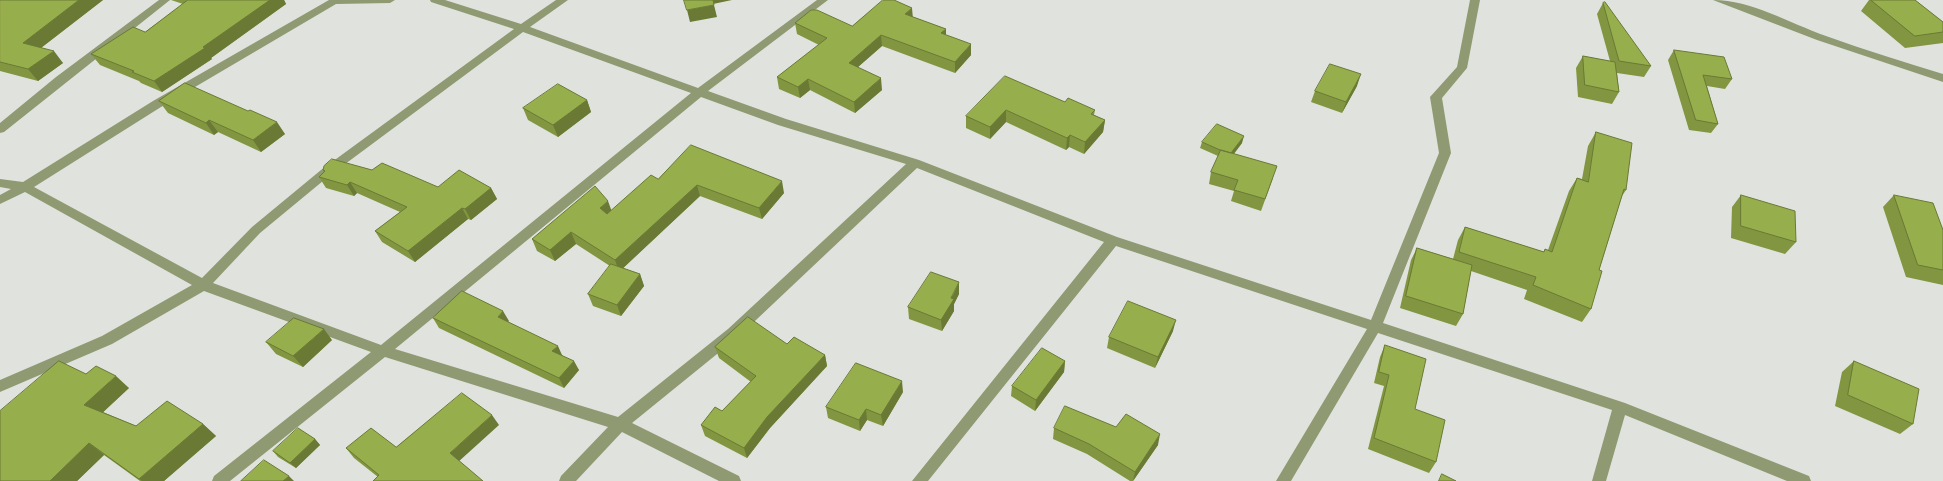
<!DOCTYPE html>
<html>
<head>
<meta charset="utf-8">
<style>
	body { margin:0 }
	canvas { display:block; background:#e0e2dd }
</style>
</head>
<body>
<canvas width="1943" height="481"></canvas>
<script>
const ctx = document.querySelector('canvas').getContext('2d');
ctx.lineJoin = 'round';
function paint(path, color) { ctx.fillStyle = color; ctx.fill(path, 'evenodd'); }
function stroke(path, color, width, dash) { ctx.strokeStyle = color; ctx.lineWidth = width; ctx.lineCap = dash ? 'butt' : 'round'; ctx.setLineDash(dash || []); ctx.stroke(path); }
paint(new Path2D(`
	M 159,0 L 170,0 L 4,132 L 0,133 L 0,123 L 56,77 Z
	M 329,0 L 395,0 L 390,3 L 336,4 L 161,107 L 34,187 L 202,278 L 252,227 L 321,170 L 514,29 L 431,2 L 430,0 L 445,0 L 521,24 L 556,0 L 568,0 L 530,27 L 698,88 L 817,0 L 828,0 L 708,91 L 786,119 L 919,160 L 1117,237 L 1371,320 L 1439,153 L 1430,97 L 1457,67 L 1470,0 L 1480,0 L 1467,68 L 1442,98 L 1451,153 L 1383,323 L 1625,403 L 1809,476 L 1811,481 L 1787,481 L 1625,415 L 1606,481 L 1592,481 L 1612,410 L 1378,333 L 1291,481 L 1276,481 L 1367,329 L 1116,246 L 928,481 L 912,481 L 1104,242 L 917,168 L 738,337 L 632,423 L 739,476 L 741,481 L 719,481 L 622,432 L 576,481 L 559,481 L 561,476 L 608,427 L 385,357 L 230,481 L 212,481 L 214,476 L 371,352 L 204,291 L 112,344 L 0,392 L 0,380 L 102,336 L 192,285 L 25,192 L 0,204 L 0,195 L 11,189 L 0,187 L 0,179 L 23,182 L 153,101 ZM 523,32 L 691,93 L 381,345 L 213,283 L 260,233 L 329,176 ZM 701,97 L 778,125 L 906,164 L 728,329 L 618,417 L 395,349 Z
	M 1713,0 C 1752,0 1789,23 1826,36 C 1865,50 1904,62 1943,74 L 1943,82 L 1817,40 Z`), '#8f9a72');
paint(new Path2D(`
	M 0,0 L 103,0 L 41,48 L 63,63 L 38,81 L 0,71 Z
	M 171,0 L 284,0 L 286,4 L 211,58 L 212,59 L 162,92 L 141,83 L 139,81 L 100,65 L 91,54 L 145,32 L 183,4 Z
	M 1869,0 L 1915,0 L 1943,22 L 1943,43 L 1905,48 L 1861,11 Z
	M 1603,3 L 1651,66 L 1644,77 L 1617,73 L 1619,92 L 1612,104 L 1578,97 L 1576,68 L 1583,56 L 1610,61 L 1597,14 Z
	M 913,17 L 946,29 L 946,35 L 971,55 L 955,73 L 882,46 L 858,67 L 882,90 L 855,113 L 810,90 L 800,98 L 779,89 L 777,77 L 819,45 L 797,34 L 795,23 L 852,26 Z
	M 1674,50 L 1732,79 L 1725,89 L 1707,86 L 1718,124 L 1711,133 L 1689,130 L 1668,60 Z
	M 1357,86 L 1342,113 L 1311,102 L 1315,91 Z
	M 587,100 L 591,112 L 558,137 L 528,120 L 523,108 Z
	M 159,101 L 248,111 L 285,134 L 261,152 L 218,132 L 214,135 L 168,113 Z
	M 1065,102 L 1095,110 L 1094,115 L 1105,120 L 1103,132 L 1084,154 L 1069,147 L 1066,150 L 1006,122 L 990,139 L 966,128 L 966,116 Z
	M 1596,132 L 1626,190 L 1622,196 L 1599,270 L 1591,309 L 1582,322 L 1524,299 L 1527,290 L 1471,271 L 1463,314 L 1456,326 L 1400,308 L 1411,260 L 1417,248 L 1453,259 L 1458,240 L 1465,227 L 1544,252 L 1545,249 L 1548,250 L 1569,191 L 1577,178 L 1582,179 L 1588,146 Z
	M 1202,142 L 1242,143 L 1234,154 L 1273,178 L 1261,211 L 1231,201 L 1234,191 L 1209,184 L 1211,172 L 1218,156 L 1200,148 Z
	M 323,170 L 372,170 L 438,187 L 491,188 L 497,199 L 471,220 L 468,219 L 415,262 L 382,242 L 375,231 L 400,212 L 357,193 L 354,196 L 326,188 L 319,177 L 324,172 Z
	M 658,179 L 784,193 L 762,219 L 700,196 L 623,268 L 640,274 L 644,286 L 621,316 L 593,306 L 588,294 L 610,266 L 576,244 L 555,261 L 537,251 L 532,239 L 612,211 Z
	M 1741,195 L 1796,242 L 1785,254 L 1731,238 L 1732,207 Z
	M 1894,195 L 1943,230 L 1943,285 L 1906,277 L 1883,207 Z
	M 959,294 L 954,304 L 954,311 L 942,331 L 909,319 L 908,307 Z
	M 433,318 L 509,321 L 508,322 L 562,355 L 579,370 L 564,388 L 439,328 Z
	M 1173,331 L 1155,368 L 1107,348 L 1109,337 Z
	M 332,340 L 303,367 L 276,354 L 266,342 Z
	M 787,344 L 825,355 L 827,366 L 770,428 L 747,458 L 705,436 L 701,425 L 722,411 L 751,382 L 719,358 L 715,347 Z
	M 1385,345 L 1415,409 L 1436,462 L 1429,473 L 1368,449 L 1384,386 L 1374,383 L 1380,357 Z
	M 1065,361 L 1064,372 L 1035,411 L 1011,396 L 1012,386 Z
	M 1854,361 L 1913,424 L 1900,434 L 1835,406 L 1842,372 Z
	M 86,374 L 129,388 L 103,412 L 136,426 L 203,424 L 216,436 L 164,481 L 140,481 L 104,455 L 77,481 L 0,481 Z
	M 903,392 L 883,426 L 867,420 L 860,431 L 828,418 L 826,407 Z
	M 499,425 L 378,477 L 354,458 L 346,448 L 396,447 Z
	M 1054,428 L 1158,445 L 1133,481 L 1130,481 L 1087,454 L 1053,439 Z
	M 315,439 L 320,445 L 296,468 L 278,457 L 273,451 Z`), '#829641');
paint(new Path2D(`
	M 79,0 L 103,0 L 33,54 L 23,43 Z
	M 270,0 L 284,0 L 286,4 L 211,58 L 212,59 L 162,92 L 154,81 Z
	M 712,0 L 732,0 L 713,4 Z
	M 714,5 L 717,17 L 690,22 L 687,10 Z
	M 912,8 L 913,19 L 905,14 Z
	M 946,29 L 946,40 L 941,33 Z
	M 881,35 L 882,46 L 850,74 L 849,63 Z
	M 971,44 L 971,55 L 955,73 L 955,62 Z
	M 54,51 L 63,63 L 38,81 L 28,69 Z
	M 1361,74 L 1357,86 L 1342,113 L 1346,102 Z
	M 881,78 L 882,90 L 855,113 L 854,102 Z
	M 808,79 L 810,90 L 800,98 L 798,87 Z
	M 587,100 L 591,112 L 558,137 L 553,125 Z
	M 1006,110 L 1006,122 L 990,139 L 990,127 Z
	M 209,120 L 218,132 L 214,135 L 206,123 Z
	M 1105,120 L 1103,132 L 1084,154 L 1085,142 Z
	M 277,122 L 285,134 L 261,152 L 253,140 Z
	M 1070,135 L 1069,147 L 1066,150 L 1067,138 Z
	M 1244,136 L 1242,143 L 1228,161 L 1230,154 Z
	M 782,181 L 784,193 L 762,219 L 759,208 Z
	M 350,182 L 357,193 L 354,196 L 347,185 Z
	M 697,185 L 700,196 L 619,272 L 615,260 Z
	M 491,188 L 497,199 L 471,220 L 465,209 Z
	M 608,201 L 612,212 L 604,219 L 600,208 Z
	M 462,208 L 468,219 L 415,262 L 408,251 Z
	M 571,232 L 576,244 L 555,261 L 550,250 Z
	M 640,274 L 644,286 L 621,316 L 617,305 Z
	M 959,282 L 959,294 L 954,304 L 954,311 L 942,331 L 941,320 Z
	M 503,311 L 509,321 L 503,326 L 498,317 Z
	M 1176,320 L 1173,331 L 1155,368 L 1158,357 Z
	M 324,329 L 332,340 L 303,367 L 293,356 Z
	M 558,346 L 562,355 L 557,361 L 552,351 Z
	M 825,355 L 827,366 L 770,428 L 747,458 L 744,448 L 767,417 Z
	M 574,361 L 579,370 L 564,388 L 559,378 Z
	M 1065,361 L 1064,372 L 1035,411 L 1036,400 Z
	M 116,376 L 129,388 L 98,417 L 84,405 Z
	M 902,381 L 903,392 L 883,426 L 881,415 Z
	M 866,409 L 867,420 L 860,431 L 859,420 Z
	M 492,415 L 499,425 L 457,463 L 450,453 Z
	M 203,424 L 216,436 L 164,481 L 142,481 L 139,479 Z
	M 1160,434 L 1158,445 L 1133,481 L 1135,472 Z
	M 315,439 L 320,445 L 296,468 L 290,463 Z
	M 89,443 L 104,455 L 77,481 L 50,481 Z
	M 289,476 L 294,481 L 283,481 Z`), '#6a7a35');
const building = new Path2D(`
	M 0,0 L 79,0 L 23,43 L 54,51 L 28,69 L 0,62 Z
	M 188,0 L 270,0 L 203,47 L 205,48 L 154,81 L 132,72 L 134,71 L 91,54 L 133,27 L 145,32 Z
	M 684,0 L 713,0 L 714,5 L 687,10 Z
	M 883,0 L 894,0 L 912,8 L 905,14 L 946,29 L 941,33 L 971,44 L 955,62 L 881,35 L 849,63 L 881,78 L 854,102 L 808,79 L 798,87 L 777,77 L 827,38 L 795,23 L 811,10 L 817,10 L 852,26 Z
	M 1871,0 L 1915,0 L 1943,22 L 1943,32 L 1915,36 Z
	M 1605,2 L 1651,66 L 1619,61 L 1603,3 Z
	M 1674,50 L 1724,57 L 1732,79 L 1703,75 L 1718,124 L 1696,120 Z
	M 1583,56 L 1615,62 L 1619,92 L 1585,85 Z
	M 1330,64 L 1361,74 L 1346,102 L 1315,91 Z
	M 1005,76 L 1065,102 L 1068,98 L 1095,110 L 1091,114 L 1105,120 L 1085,142 L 1070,135 L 1067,138 L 1006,110 L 990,127 L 966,116 Z
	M 185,83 L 248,111 L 250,110 L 277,122 L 253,140 L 209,120 L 206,123 L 159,101 Z
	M 558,84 L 587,100 L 553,125 L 523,108 Z
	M 1217,124 L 1244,136 L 1231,153 L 1220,150 L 1202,142 Z
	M 1596,132 L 1632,143 L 1626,190 L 1624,189 L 1599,270 L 1602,271 L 1591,309 L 1533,285 L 1536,277 L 1459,252 L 1465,227 L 1544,252 L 1545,249 L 1552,252 L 1577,178 L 1588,182 Z
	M 691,145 L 782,181 L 759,208 L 697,185 L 615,260 L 571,232 L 550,250 L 532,239 L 595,186 L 608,201 L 600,208 L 607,214 L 651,175 L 658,179 Z
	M 1221,150 L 1277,166 L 1265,199 L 1234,190 L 1238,180 L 1211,172 Z
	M 332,159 L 372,170 L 382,163 L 438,187 L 459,170 L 491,188 L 465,209 L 462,208 L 408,251 L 375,231 L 407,207 L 350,182 L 347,185 L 319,177 L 325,171 L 323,170 L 324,166 Z
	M 1741,195 L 1795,211 L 1796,242 L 1741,226 Z
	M 1894,195 L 1933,203 L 1943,230 L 1943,270 L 1918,265 Z
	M 1417,248 L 1472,265 L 1463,314 L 1406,296 Z
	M 611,264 L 640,274 L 617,305 L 588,294 Z
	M 931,272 L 959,282 L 951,298 L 954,299 L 941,320 L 908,307 Z
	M 462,291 L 503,311 L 498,317 L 558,346 L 552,351 L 574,361 L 559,378 L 433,318 Z
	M 1128,301 L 1176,320 L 1158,357 L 1109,337 Z
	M 748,317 L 787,344 L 794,337 L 825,355 L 767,417 L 744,448 L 701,425 L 715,407 L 722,411 L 756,376 L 715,347 Z
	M 294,318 L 324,329 L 293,356 L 266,342 Z
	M 1385,345 L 1426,359 L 1415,409 L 1445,420 L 1436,462 L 1374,438 L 1389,375 L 1379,372 Z
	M 1042,348 L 1065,361 L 1036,400 L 1012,386 Z
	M 59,361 L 86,374 L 96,366 L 116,376 L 84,405 L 136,426 L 167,401 L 203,424 L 139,479 L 89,443 L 50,481 L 0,481 L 0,411 Z
	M 1854,361 L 1919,389 L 1913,424 L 1848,395 Z
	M 856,363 L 902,381 L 881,415 L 866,409 L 859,420 L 826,407 Z
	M 462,393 L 492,415 L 450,453 L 483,481 L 373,481 L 379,475 L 346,448 L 371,428 L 396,447 Z
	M 1065,406 L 1116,427 L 1126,414 L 1160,434 L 1135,472 L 1089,444 L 1054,428 Z
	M 298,428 L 315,439 L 290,463 L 273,451 Z
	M 264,460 L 289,476 L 283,481 L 241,481 Z
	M 1442,474 L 1456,481 L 1439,481 Z`);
paint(building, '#97ae4c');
stroke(building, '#6a7a35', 1);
</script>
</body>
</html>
